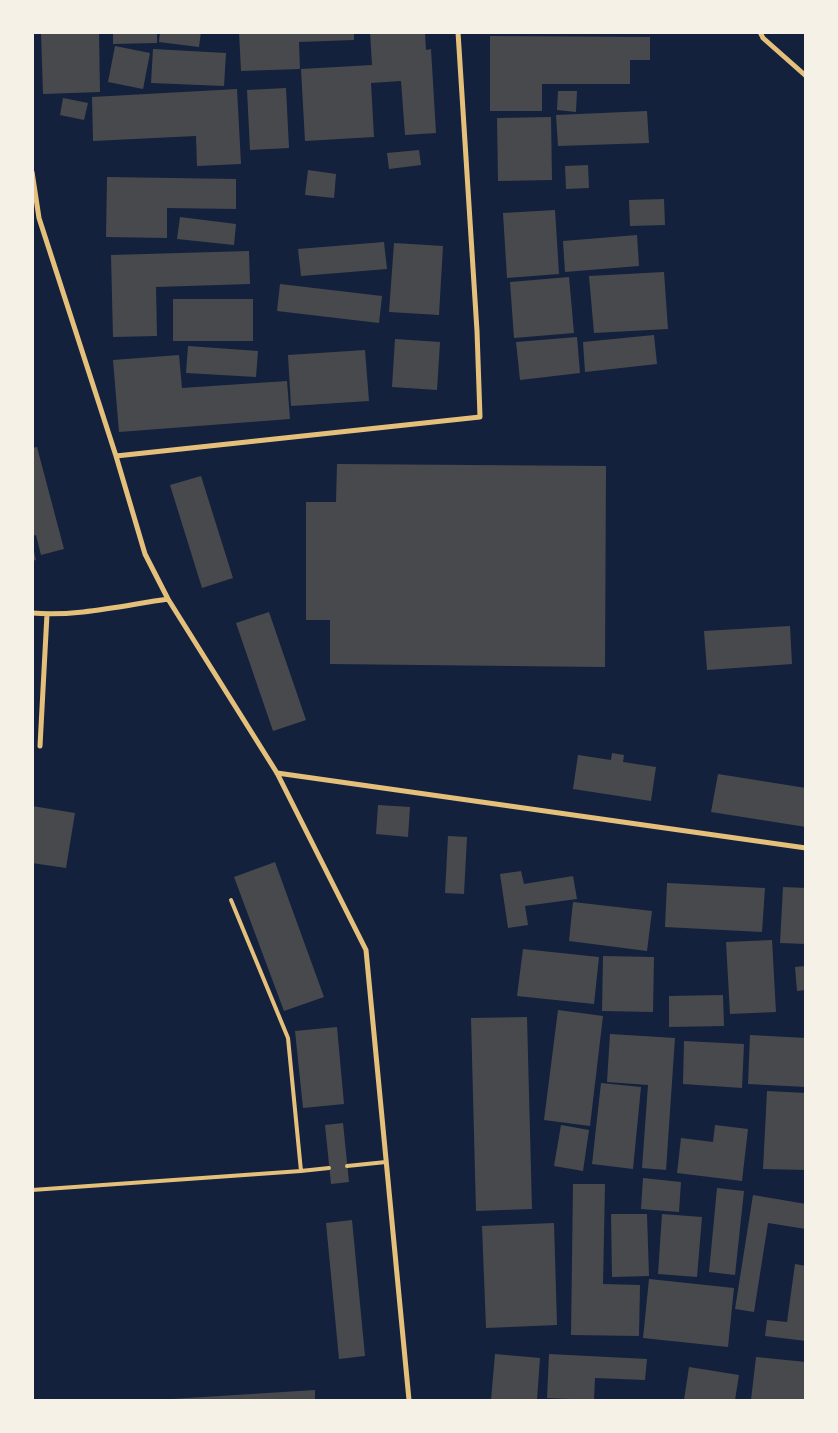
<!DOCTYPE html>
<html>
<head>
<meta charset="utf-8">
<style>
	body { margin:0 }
	#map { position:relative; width:838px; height:1433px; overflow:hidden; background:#14213d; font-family:"Archivo Narrow",sans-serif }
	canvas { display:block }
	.frame { position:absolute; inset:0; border:34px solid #f6f1e7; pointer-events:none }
</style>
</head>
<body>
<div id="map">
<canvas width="838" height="1433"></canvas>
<div class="frame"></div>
</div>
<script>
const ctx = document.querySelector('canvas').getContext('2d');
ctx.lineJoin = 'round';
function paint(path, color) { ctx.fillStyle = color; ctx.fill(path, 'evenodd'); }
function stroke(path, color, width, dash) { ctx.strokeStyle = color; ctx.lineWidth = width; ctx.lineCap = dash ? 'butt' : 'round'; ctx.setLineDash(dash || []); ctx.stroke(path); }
paint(new Path2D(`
	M 41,32 L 99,32 L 100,92 L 43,94 Z
	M 113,32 L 157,32 L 157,43 L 113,44 Z
	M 160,32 L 201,32 L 199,47 L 159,42 Z
	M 239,32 L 354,32 L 354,40 L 299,42 L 300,69 L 241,71 Z
	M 370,32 L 425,32 L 426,50 L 431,49 L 436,133 L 405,135 L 401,81 L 371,83 L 374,137 L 305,141 L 301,69 L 372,65 Z
	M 490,36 L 650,37 L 650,60 L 630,60 L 630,84 L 542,84 L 542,111 L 490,111 Z
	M 115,46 L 150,53 L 143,89 L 108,82 Z
	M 153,49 L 226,53 L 224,86 L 151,83 Z
	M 286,88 L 289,148 L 250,150 L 247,90 Z
	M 237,89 L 241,164 L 197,166 L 196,136 L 93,141 L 92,97 Z
	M 558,91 L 577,91 L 576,112 L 557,110 Z
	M 63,98 L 88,103 L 84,120 L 60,115 Z
	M 647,111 L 649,143 L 558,146 L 556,115 Z
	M 551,117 L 552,180 L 498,181 L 497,118 Z
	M 419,150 L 421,165 L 389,169 L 387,153 Z
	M 588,165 L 589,188 L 566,189 L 565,166 Z
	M 308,170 L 336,174 L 334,198 L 305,195 Z
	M 107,177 L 236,179 L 236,209 L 167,208 L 167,238 L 106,237 Z
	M 664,199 L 665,225 L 630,226 L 629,200 Z
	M 555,210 L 559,274 L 507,278 L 503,213 Z
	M 180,217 L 236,224 L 234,245 L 177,239 Z
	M 637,235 L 639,266 L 565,272 L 563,241 Z
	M 384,242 L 387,269 L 301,276 L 298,249 Z
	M 394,243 L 443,246 L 439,315 L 389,312 Z
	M 249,251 L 250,284 L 156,287 L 157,336 L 113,337 L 111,255 Z
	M 664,272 L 668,329 L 594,333 L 589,276 Z
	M 569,277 L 574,333 L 514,338 L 510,282 Z
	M 280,284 L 382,296 L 379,323 L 277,311 Z
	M 173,299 L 253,299 L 253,341 L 173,341 Z
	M 654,335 L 657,364 L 585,372 L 583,342 Z
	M 577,337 L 580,373 L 520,380 L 516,342 Z
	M 395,339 L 440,342 L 437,390 L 392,387 Z
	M 188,346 L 258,351 L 256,377 L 186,373 Z
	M 365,350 L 369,401 L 291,406 L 288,355 Z
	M 179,355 L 182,388 L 287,381 L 290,419 L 119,432 L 113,360 Z
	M 37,447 L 64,549 L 41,555 L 36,535 L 32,536 L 32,448 Z
	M 337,464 L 606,466 L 605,667 L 330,664 L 330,620 L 306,620 L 306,502 L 336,502 Z
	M 201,476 L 233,578 L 202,588 L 170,485 Z
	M 33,547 L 36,560 L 32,561 L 32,548 Z
	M 269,612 L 306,720 L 273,731 L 236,623 Z
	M 790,626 L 792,664 L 707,670 L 704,631 Z
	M 612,753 L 624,755 L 623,762 L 656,767 L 651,801 L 573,789 L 578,755 L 611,760 Z
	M 718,774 L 806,788 L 806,827 L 711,812 Z
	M 378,805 L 410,807 L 408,837 L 376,834 Z
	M 32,806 L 75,813 L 66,868 L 32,863 Z
	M 448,836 L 467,837 L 464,894 L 445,893 Z
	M 275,862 L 324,997 L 284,1011 L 234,877 Z
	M 521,871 L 524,884 L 573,876 L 577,899 L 525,906 L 528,925 L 508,928 L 500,874 Z
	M 667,883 L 765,888 L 762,932 L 665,927 Z
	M 783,887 L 806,888 L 806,944 L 780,943 Z
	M 573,902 L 652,911 L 647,951 L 569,941 Z
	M 772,940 L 776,1012 L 730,1014 L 726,942 Z
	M 523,949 L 599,957 L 594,1004 L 517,996 Z
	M 603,956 L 654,957 L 653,1012 L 602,1011 Z
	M 806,966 L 806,990 L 797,991 L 795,967 Z
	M 723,995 L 724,1026 L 669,1027 L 669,996 Z
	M 558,1010 L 603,1016 L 590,1126 L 544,1120 Z
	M 527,1017 L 532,1209 L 476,1211 L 471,1018 Z
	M 337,1027 L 344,1104 L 303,1108 L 295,1031 Z
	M 610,1034 L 675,1038 L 666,1170 L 642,1168 L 648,1085 L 607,1082 Z
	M 750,1035 L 806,1038 L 806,1087 L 748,1084 Z
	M 684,1041 L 744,1044 L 742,1088 L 683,1084 Z
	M 601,1083 L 641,1087 L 633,1169 L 592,1164 Z
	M 767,1091 L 806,1093 L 806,1170 L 763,1169 Z
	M 343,1123 L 349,1182 L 331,1184 L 325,1125 Z
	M 561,1125 L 589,1130 L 583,1171 L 554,1166 Z
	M 715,1125 L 748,1129 L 742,1181 L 677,1173 L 681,1138 L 713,1142 Z
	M 643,1178 L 681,1182 L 679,1212 L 641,1209 Z
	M 573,1184 L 605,1184 L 603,1284 L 640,1285 L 639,1336 L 571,1335 Z
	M 717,1188 L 744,1191 L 735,1275 L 709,1272 Z
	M 753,1195 L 806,1204 L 806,1229 L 768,1223 L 754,1312 L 735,1309 Z
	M 611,1214 L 647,1214 L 649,1276 L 612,1277 Z
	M 662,1214 L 702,1217 L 697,1277 L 658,1274 Z
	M 352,1220 L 365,1356 L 339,1359 L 326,1223 Z
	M 554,1223 L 557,1325 L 486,1328 L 482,1226 Z
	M 795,1264 L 806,1266 L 806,1341 L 765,1336 L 767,1320 L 787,1322 Z
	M 649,1279 L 734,1288 L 728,1347 L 643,1338 Z
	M 495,1354 L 540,1358 L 537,1400 L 491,1400 Z
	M 549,1354 L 647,1359 L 645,1380 L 595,1378 L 594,1400 L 547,1398 Z
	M 756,1357 L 806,1362 L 806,1400 L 782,1399 L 781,1400 L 751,1400 Z
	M 689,1367 L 739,1375 L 735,1400 L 684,1400 Z
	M 315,1390 L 315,1400 L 172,1400 L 172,1399 Z`), '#48494c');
stroke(new Path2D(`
	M 231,900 L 288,1038 L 301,1171
	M 347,1166 L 386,1162
	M 32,1190 L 301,1171 L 329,1168`), '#e5c07b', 4);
stroke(new Path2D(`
	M 760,32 L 763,38 L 806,76
	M 32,172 L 39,218 L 116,456 L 145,554 L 168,599 L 277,773 L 366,950 L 409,1400
	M 116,456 L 480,417 L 477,331 L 458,32
	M 32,613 C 76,617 125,605 168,599
	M 40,746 L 47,614
	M 277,773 L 806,848`), '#e5c07b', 5);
</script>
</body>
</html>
